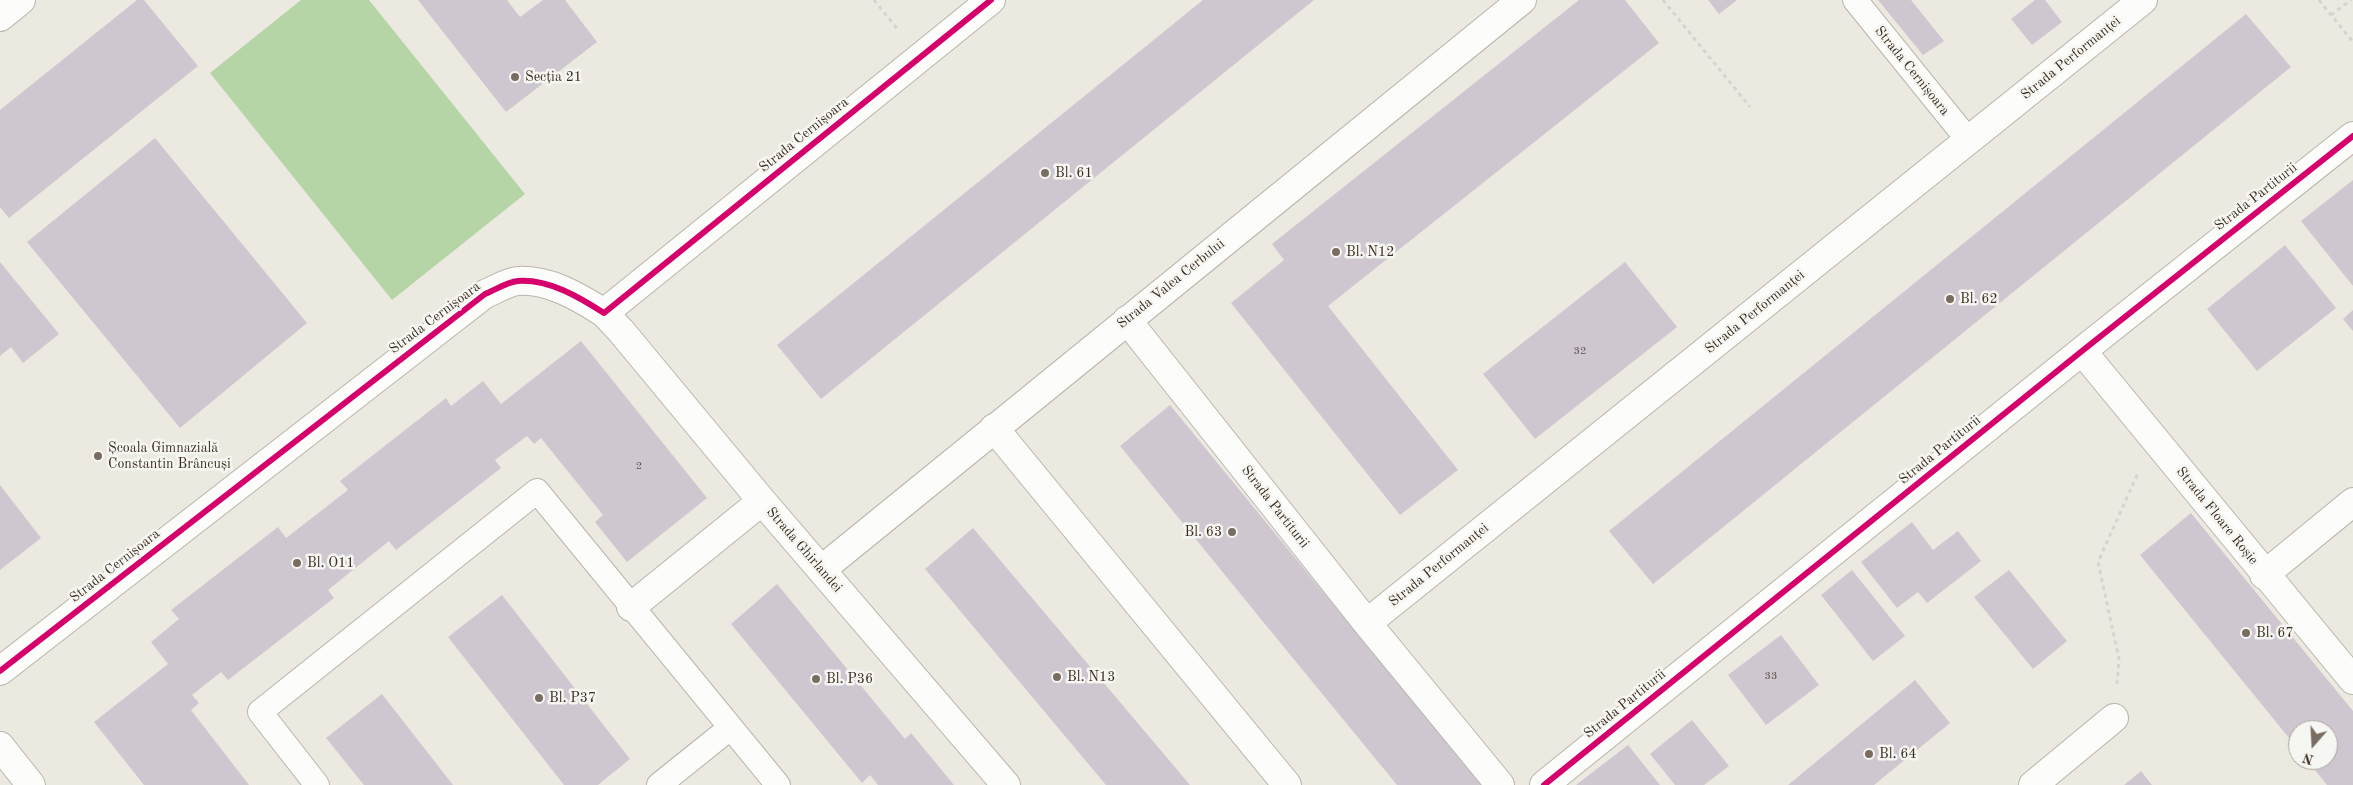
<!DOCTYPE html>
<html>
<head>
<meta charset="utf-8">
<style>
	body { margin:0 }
	#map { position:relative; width:2353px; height:785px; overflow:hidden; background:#ece9e0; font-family:"Old Standard TT",serif }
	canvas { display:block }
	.north { position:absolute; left:2288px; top:720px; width:50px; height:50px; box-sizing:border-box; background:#f6f6f2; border:1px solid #aba49d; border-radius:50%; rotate:199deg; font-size:14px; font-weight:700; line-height:20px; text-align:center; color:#3b2a1e }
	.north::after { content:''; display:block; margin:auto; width:18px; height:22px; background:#796d62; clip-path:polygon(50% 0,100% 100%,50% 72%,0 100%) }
</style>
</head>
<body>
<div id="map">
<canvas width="2353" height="785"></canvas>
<div class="north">N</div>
</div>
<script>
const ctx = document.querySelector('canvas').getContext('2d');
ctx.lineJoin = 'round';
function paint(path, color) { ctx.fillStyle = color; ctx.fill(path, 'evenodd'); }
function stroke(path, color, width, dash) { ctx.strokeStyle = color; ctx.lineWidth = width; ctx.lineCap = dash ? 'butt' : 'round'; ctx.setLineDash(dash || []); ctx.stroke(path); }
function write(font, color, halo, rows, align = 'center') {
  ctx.font = font + ' "Old Standard TT",serif'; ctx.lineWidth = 5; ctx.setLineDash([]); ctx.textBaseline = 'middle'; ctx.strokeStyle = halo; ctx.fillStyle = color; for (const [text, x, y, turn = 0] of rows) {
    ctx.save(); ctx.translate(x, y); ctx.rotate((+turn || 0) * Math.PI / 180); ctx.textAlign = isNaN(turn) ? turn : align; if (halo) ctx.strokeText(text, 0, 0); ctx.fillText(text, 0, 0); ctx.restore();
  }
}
paint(new Path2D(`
	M 301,0 L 369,0 L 525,194 L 392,300 L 210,73 Z`), '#b5d5a7');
paint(new Path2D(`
	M 137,0 L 144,0 L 198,66 L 9,218 L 0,207 L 0,110 Z
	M 418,0 L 507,0 L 520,17 L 543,0 L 565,0 L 597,42 L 506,112 Z
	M 1203,0 L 1314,0 L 821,399 L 777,345 Z
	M 1579,0 L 1625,0 L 1659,43 L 1328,306 L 1458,470 L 1400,515 L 1231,303 L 1284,260 L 1272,244 Z
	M 1708,0 L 1737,0 L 1719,14 Z
	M 1878,0 L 1911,0 L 1944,41 L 1923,55 Z
	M 2035,0 L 2045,0 L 2062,22 L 2032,45 L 2011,19 Z
	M 2246,14 L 2291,67 L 1653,584 L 1609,531 Z
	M 155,138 L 307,323 L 180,428 L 27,242 Z
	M 2353,180 L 2353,286 L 2301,221 Z
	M 2285,245 L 2336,308 L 2257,371 L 2207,309 Z
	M 0,262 L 59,334 L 23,363 L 11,347 L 0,356 Z
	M 1625,262 L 1677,327 L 1535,439 L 1483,374 Z
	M 2353,310 L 2353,331 L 2343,319 Z
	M 581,341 L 707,498 L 627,562 L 595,522 L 603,515 L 541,438 L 534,444 L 527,436 L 495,460 L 501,468 L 396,550 L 389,541 L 328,590 L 334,598 L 228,680 L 221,672 L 192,695 L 199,703 L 191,710 L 249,785 L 144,785 L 94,722 L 168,664 L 151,642 L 179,619 L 171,610 L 278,527 L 286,538 L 348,490 L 340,481 L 446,398 L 451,406 L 483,381 L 501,404 Z
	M 1170,405 L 1481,785 L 1397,785 L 1260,618 L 1120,446 Z
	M 0,485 L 41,538 L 0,570 Z
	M 2191,513 L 2353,711 L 2353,785 L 2327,785 L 2307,760 L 2328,760 L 2328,730 L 2298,730 L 2298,749 L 2140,555 Z
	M 1912,522 L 1933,550 L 1958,531 L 1981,561 L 1927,603 L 1918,592 L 1897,608 L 1861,562 Z
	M 973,528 L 1190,785 L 1106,785 L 925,569 Z
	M 1852,570 L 1905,636 L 1873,661 L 1821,595 Z
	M 2009,570 L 2067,641 L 2033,669 L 1974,597 Z
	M 777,584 L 905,739 L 911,733 L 954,785 L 878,785 L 870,775 L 862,783 L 731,624 Z
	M 502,595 L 630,759 L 598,785 L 564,785 L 448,637 Z
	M 1781,635 L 1819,685 L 1766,725 L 1728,675 Z
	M 1915,680 L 1950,723 L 1874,785 L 1788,785 Z
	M 382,694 L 453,785 L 364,785 L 326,738 Z
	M 1692,720 L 1729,766 L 1704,785 L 1675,785 L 1650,754 Z
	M 1628,745 L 1660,785 L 1576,785 Z
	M 2141,771 L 2152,785 L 2124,785 Z`), '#cec7d0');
const lane = new Path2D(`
	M 1855,0 L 1969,141
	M 317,785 L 260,712 L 537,491 L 778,785
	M 659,785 L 730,728`);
const street = new Path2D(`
	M 604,313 L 621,331 L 762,501 L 1006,785
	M 1127,320 L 1367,623 L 1500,785
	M 2082,351 L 2353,680
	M 994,428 L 1287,785
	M 821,570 L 1522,0
	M 2264,575 L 2353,502
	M 631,607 L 762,501
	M 1367,623 L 2143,0
	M 0,671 L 485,294 C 495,290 507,282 518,281 C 549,279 579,297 604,313 L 991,0
	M 0,746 L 31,785
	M 1544,785 L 2082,351 L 2353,136
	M 2033,785 L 2114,718`);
const secondary = new Path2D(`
	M 0,17 L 21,0`);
stroke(lane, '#b8b5ad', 26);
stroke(street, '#b8b5ad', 30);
stroke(secondary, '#b8b5ad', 30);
stroke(new Path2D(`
	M 874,0 L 899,31
	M 1663,0 L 1750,107
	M 2319,0 L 2353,42
	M 2331,15 L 2351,0
	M 2117,684 L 2119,659 L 2098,562 L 2138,473`), '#d6d4d1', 3, [4, 4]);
stroke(lane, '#fcfcfa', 24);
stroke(street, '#fcfcfa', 28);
stroke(secondary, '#fcfcfa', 28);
stroke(new Path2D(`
	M 0,671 L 485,294 C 495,290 507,282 518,281 C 549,279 579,297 604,313 L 991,0
	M 1544,785 L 2082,351 L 2353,136`), '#d6006c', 6);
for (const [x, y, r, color] of [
	[515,77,5,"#796d62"],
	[1045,173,5,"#796d62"],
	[1336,252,5,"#796d62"],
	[1950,299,5,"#796d62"],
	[98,456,5,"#796d62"],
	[1232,532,5,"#796d62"],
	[297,563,5,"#796d62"],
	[2246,633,5,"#796d62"],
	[1057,677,5,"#796d62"],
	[816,679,5,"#796d62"],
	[539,698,5,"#796d62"],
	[1869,754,5,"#796d62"]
]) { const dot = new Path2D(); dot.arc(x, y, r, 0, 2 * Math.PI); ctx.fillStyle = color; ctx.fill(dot); stroke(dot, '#f6f6f2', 2); }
write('11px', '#60514a', null, [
	["32",1580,351],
	["2",639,466],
	["33",1771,676]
]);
write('14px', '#3b2a1e', '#f6f6f2', [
	["Strada Performanței",2071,58,-39],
	["Strada Cernișoara",1912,71,51],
	["Strada Cernișoara",804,135,-39],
	["Strada Partiturii",2256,197,-38],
	["Strada Valea Cerbului",1171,284,-39],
	["Strada Performanței",1755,312,-39],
	["Strada Cernișoara",435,318,-37],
	["Strada Partiturii",1940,450,-39],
	["Strada Partiturii",1275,507,52],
	["Strada Floare Roșie",2217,516,51],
	["Strada Ghirlandei",804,550,49],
	["Strada Performanței",1439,565,-39],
	["Strada Cernișoara",115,566,-38],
	["Strada Partiturii",1625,704,-39]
]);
write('14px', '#3b2a1e', '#f6f6f2', [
	["Secția 21",525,77],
	["Bl. 61",1055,173],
	["Bl. N12",1346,252],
	["Bl. 62",1960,299],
	["Școala Gimnazială",108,448],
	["Constantin Brâncuși",108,464],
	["Bl. 63",1222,532,"right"],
	["Bl. O11",307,563],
	["Bl. 67",2256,633],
	["Bl. N13",1067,677],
	["Bl. P36",826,679],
	["Bl. P37",549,698],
	["Bl. 64",1879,754]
], 'left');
</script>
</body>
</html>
